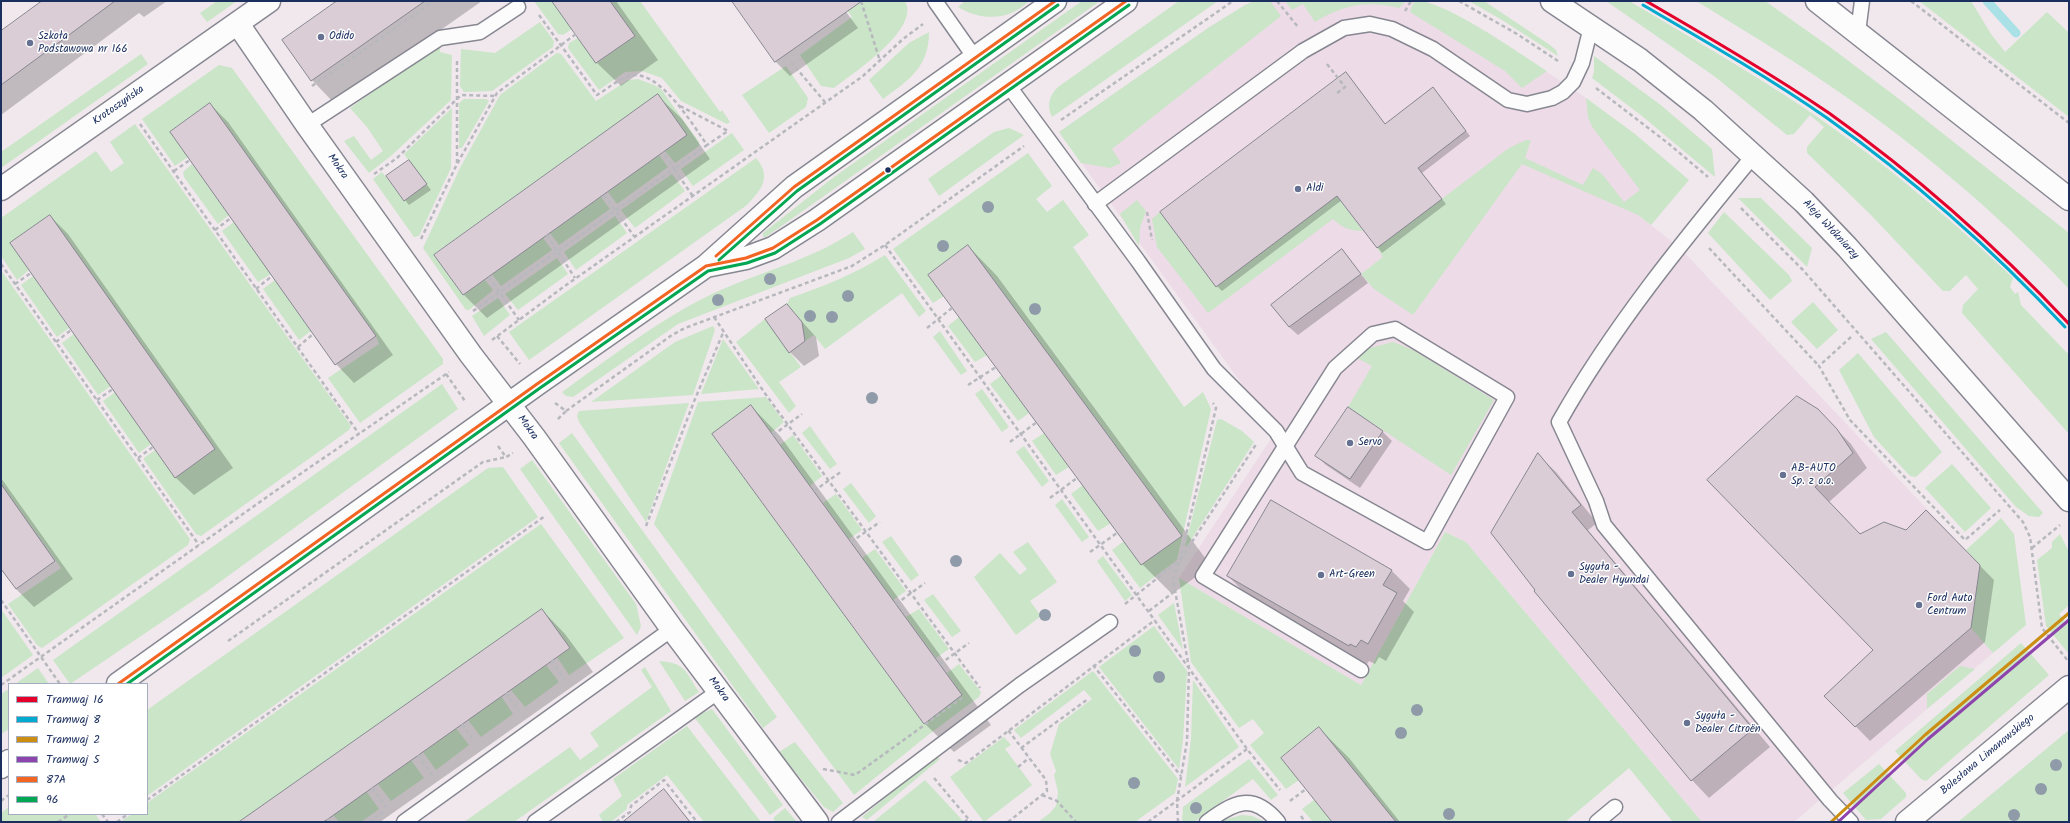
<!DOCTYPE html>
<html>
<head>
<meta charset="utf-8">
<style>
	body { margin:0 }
	#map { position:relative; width:2070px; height:823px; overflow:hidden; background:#f0e8ed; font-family:Kalam,sans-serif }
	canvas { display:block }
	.frame { position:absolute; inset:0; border:2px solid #1b2f5e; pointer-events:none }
	.legend { position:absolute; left:8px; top:683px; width:140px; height:132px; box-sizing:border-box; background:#fff; border:1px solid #a4acbf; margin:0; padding:5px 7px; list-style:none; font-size:12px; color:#1b2f5e }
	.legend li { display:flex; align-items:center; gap:8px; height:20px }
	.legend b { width:20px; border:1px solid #a4acbf }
</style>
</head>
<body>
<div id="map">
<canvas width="2070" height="823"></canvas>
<div class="frame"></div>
<ul class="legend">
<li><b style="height:5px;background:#e4002b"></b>Tramwaj 16</li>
<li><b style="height:5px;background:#00a9ce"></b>Tramwaj 8</li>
<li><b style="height:5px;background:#cb8e13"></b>Tramwaj 2</li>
<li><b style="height:5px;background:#8e44ad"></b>Tramwaj 5</li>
<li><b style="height:5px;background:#f26522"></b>87A</li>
<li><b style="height:5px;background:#00a651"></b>96</li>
</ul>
</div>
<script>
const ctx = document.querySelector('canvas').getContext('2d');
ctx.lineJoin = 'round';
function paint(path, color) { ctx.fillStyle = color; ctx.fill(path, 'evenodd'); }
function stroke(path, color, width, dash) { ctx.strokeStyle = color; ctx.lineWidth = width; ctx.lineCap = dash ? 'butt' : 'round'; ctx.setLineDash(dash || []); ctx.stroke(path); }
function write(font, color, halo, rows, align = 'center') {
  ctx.font = font + ' Kalam,sans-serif'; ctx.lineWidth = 3; ctx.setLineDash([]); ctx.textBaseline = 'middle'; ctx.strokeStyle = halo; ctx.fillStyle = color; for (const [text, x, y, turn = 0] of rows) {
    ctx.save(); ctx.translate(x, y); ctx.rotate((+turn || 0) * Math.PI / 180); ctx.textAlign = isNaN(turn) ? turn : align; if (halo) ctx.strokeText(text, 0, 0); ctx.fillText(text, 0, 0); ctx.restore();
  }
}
paint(new Path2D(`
	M 1255,1 L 1426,1 L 1490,34 L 1586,98 L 1610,124 L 1653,193 L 1638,215 L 1679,247 L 1980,565 L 2014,635 L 1794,822 L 1702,822 L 1466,542 L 1445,532 L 1361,685 L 1179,578 L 1276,431 L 1059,132 L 1208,28 L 1245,5 Z`), '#eddce7');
paint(new Path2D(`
	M 217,1 L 237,1 L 207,22 L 200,13 Z
	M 534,1 L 552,1 L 572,29 L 563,35 L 558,34 Z
	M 610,1 L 640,1 L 720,112 L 722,110 L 730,122 L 727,124 L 681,101 L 662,78 L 642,71 L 625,72 L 599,90 L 568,48 L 569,43 L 578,38 L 597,63 L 635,36 Z
	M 840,1 L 905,1 C 921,29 852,74 834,88 L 821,86 L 800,55 L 852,17 Z
	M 965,1 L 1029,1 C 1009,21 981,21 958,7 Z
	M 1082,1 L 1100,1 L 766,237 L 763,237 L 763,233 L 834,177 Z
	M 1179,1 L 1218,1 L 1052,117 C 1046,105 1050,95 1058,87 Z
	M 1255,1 L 1270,1 L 1281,16 L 1112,149 L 1121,163 L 1110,168 L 1081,163 L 1059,132 L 1208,28 L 1245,5 Z
	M 1285,1 L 1406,1 L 1399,8 C 1366,0 1343,5 1315,22 L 1303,4 L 1292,10 Z
	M 1417,1 C 1446,1 1520,54 1547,71 L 1522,88 L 1505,71 L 1410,12 L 1413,3 Z
	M 1469,1 L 1484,1 L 1550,45 L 1556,50 L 1558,56 L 1502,20 Z
	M 1606,1 L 1629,1 C 1701,44 1776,86 1844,136 C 1904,179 1960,228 2013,278 L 2010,287 L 2015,294 L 2018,292 L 2021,305 L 2069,355 L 2069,434 L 1962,313 L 1963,305 L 1978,289 L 1966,275 L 1950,291 L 1943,291 L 1870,214 L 1807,153 L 1807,147 L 1824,127 L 1810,115 L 1794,134 L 1787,135 L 1714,76 Z
	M 1696,1 L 1765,1 L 1830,47 L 1903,102 L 2069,233 L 2069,289 C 1994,209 1908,138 1817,77 C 1777,50 1737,26 1696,1 Z
	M 1919,1 L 1971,1 L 1991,34 L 2005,52 L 2047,12 L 2069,33 L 2069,117 Z
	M 540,22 L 554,41 L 553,47 L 492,91 L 464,92 L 460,86 L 461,49 L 495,53 Z
	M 929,32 C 929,67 909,80 883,99 L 869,80 L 909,43 Z
	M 440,47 L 440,52 L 452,55 L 451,100 L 392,155 L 369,173 L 344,141 L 354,136 L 371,160 L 383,151 L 367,127 L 350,108 L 434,48 Z
	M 557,53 L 561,54 L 596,101 L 628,80 L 638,79 L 654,85 L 661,89 L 699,142 L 699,146 L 675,163 L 665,151 L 687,135 L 658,94 L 434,254 L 463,295 L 485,280 L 493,290 L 469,310 L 466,310 L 423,248 L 460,168 L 500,95 Z
	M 141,54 L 148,64 L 1,168 L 1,152 Z
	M 1594,56 L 1662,106 L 1712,149 L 1715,177 L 1642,116 L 1592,78 L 1594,72 Z
	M 219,65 L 232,68 L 443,359 L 443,364 L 360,423 L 328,378 L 379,344 L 376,336 L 210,103 L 170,131 L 188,157 L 175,166 L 142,119 Z
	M 786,66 L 808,98 L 806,107 L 769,133 L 742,95 Z
	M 1586,98 L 1635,134 L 1689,180 L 1651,225 L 1638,215 L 1522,164 L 1413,315 L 1374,289 L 1361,274 L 1383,257 L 1377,248 L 1509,148 L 1526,140 L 1531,140 L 1525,158 L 1583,185 L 1593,168 L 1602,174 L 1624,202 L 1640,190 L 1593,128 L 1588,118 Z
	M 464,99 L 486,99 L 489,101 L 462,148 L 459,148 L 459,103 Z
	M 452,108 L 451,168 L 419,236 L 414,237 L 373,179 L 382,172 L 404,201 L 426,185 L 404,154 Z
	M 135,124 L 351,426 L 349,430 L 201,536 L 196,534 L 144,460 L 144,458 L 155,450 L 175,478 L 215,449 L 50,215 L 10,243 L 29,270 L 17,280 L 1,256 L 1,218 L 96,151 L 111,172 L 124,163 L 110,142 Z
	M 1009,128 L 1024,135 L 939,196 L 928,179 L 994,132 Z
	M 732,133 L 744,150 L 693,186 L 692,185 L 681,169 Z
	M 1028,153 L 1052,186 L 1036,199 L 1047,212 L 1063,200 L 1089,235 L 1073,247 L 1184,407 L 1203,392 L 1211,409 L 1177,560 L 1140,588 L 1112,550 L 1124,541 L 1141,565 L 1182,536 L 968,245 L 928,275 L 944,296 L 933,303 L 893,249 Z
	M 659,155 L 668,167 L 617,204 L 608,192 Z
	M 756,158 C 772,177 762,189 747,205 L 529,360 L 509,332 Z
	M 192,164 L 229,215 L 218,224 L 184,177 L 183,172 Z
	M 672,174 L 685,191 L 635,228 L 621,210 Z
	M 1337,196 L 1363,231 C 1351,231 1342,228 1333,219 L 1208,313 L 1157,247 L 1152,219 L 1160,212 L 1216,287 Z
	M 601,197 L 610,209 L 559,245 L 550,233 Z
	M 1738,198 L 1761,198 L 1812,248 L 1807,267 Z
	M 1137,200 L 1146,211 L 1140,228 L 1139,246 L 1120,214 Z
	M 1724,212 L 1789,275 L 1792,281 L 1770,300 L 1708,233 Z
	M 615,216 L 627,233 L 576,270 L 564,252 Z
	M 234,222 L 271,274 L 258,282 L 222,231 Z
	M 853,232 L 865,249 L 849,258 L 678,324 L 573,397 L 566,396 L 562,392 C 611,357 660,319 714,293 C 760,272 811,260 853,232 Z
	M 543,238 L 552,250 L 501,286 L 492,274 Z
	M 885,255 L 926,311 L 919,317 L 902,293 L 825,349 L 814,335 L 805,341 L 802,322 L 787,304 L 790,298 C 824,286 855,274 885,255 Z
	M 557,258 L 568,274 L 518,310 L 505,294 Z
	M 1,270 L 190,539 L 188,545 L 42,648 L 37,645 L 8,604 L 61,568 L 1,484 Z
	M 33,276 L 69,328 L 57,337 L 21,285 Z
	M 275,280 L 311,331 L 299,340 L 263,289 Z
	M 498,298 L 510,315 L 484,336 L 472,316 Z
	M 1813,302 L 1838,330 L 1817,349 L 1791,322 Z
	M 959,317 L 987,355 L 975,362 L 948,326 Z
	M 765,319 L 801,367 L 779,382 L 796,406 L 789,413 L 736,342 Z
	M 713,326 L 715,330 L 693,395 L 591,402 L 675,342 Z
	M 940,331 L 967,371 L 961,375 L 933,337 Z
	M 1886,332 L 2043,513 L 2039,517 L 2029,516 L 2016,507 L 1871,339 Z
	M 74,334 L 111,386 L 98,395 L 62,343 Z
	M 723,339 L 759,389 L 701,394 Z
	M 1393,342 L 1413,350 L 1494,400 L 1451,475 L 1348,407 L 1372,366 L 1357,358 L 1366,349 Z
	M 1858,353 L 1942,452 L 1916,477 L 1910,476 L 1874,437 L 1839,370 Z
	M 1002,375 L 1029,413 L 1018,421 L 990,384 Z
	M 442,384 L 458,409 L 206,592 L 70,684 L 53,660 Z
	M 982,389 L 1009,427 L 1002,432 L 975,394 Z
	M 115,392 L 151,444 L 139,453 L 103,401 Z
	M 766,397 L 784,422 L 771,433 L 751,405 L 713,436 L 923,723 L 962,695 L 947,673 L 959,664 L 981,692 L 979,697 L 928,735 L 854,795 L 654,524 L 698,402 Z
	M 689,403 L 646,522 L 579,422 L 577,416 L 579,411 Z
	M 1221,419 L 1242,431 L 1254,442 L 1187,546 L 1185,546 L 1217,420 Z
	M 810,426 L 837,464 L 830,469 L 802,433 Z
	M 572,433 L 777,717 L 763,728 L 559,443 Z
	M 1044,433 L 1069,467 L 1056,475 L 1032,441 Z
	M 793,435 L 822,476 L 810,486 L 780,445 Z
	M 1024,446 L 1049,481 L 1042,487 L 1016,452 Z
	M 532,460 L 636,604 L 641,626 L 637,635 L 520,469 Z
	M 1952,464 L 1991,508 L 1965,532 L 1925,488 Z
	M 503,467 L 538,517 L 147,796 L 147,710 L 488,468 Z
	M 851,483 L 876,516 L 869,523 L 843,489 Z
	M 1083,485 L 1111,523 L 1098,531 L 1071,494 Z
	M 836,494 L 862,530 L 849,539 L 823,503 Z
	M 1062,499 L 1089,537 L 1082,542 L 1055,505 Z
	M 2001,518 L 2014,534 L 2026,625 L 1993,653 L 1971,628 L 1980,565 L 1966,550 Z
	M 541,524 L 624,638 L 569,675 L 557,657 L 570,648 L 542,609 L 239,822 L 120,822 L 132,814 L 147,814 L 147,803 Z
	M 1445,532 L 1466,542 L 1702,822 L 1673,822 L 1629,768 L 1565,822 L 1396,822 L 1319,727 L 1281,757 L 1299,780 L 1286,789 L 1250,745 L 1264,733 L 1253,719 L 1239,728 L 1191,662 L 1179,578 L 1361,685 Z
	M 2060,534 L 2069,552 L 2069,605 L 2059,614 L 2069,626 L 2069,654 L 2046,626 L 2037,560 L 2052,548 L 2052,542 Z
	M 891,536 L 919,575 L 911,581 L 882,542 Z
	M 1028,542 L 1057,582 L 1030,601 L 1041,616 L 1016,635 L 974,577 L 1000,553 L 1020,575 L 1027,569 L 1013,552 Z
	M 875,549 L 906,591 L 893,600 L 862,558 Z
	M 1103,556 L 1132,595 L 1125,601 L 1097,561 Z
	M 933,594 L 961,631 L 952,637 L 924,600 Z
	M 1174,603 L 1183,650 L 1158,615 Z
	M 1,609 L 33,655 L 1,678 Z
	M 919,609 L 949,649 L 936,658 L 906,617 Z
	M 1154,626 L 1187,671 L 1183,740 L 1179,769 L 1099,667 Z
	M 2021,643 L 2049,675 L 1926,781 L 1921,779 L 1895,751 Z
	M 659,661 C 686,663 685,671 699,692 L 685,701 Z
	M 546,665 L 559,682 L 525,707 L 511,690 Z
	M 1960,666 L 1975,669 L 1927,709 L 1927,694 Z
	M 645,667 L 671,711 L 514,822 L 464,822 L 570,747 L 580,760 L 599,746 L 590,733 L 652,687 L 641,670 Z
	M 38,668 L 49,684 L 15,684 Z
	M 1093,671 L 1178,779 L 1175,793 L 1135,822 L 1038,822 L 1050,813 L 1056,806 L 1057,801 L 1058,792 L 1054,775 L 1056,771 L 1050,754 L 1059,724 L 1092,699 L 1084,690 L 1021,738 L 1014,730 Z
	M 1193,680 L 1239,747 L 1185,787 L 1191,739 Z
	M 9,689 L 9,729 L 1,734 L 1,694 Z
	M 501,696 L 513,714 L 481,737 L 468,720 Z
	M 712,709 L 783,805 L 770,815 L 694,717 Z
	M 687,726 L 761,822 L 704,822 L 667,775 L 627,805 L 627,809 L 611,822 L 603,822 L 599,815 L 622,796 L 613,779 Z
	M 456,728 L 469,745 L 436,770 L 423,752 Z
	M 2069,730 L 2069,822 L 1958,822 Z
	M 1004,737 L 1011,745 L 1005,749 L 1032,785 L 984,822 L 950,777 Z
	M 795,742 L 843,803 L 833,812 L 824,807 L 779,752 Z
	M 935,756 L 940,759 L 867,820 L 862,817 Z
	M 1249,759 L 1278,795 L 1271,800 L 1253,779 L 1194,822 L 1182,822 L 1183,807 Z
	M 411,760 L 424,778 L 391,801 L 378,784 Z
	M 1879,764 L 1906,793 L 1906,797 L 1881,819 L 1866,820 L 1843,793 Z
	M 925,780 L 964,822 L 875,822 L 874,821 Z
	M 366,791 L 379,809 L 361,822 L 339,822 L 333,815 Z
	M 1314,800 L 1332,822 L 1313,822 L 1302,809 Z
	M 9,807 L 9,814 L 95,814 L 101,822 L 1,822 L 1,813 Z
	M 785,808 L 797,822 L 776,822 L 773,818 Z
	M 1242,815 L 1252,816 L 1266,822 L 1222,822 L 1227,819 Z`), '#cae5c7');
paint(new Path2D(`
	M 43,1 L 167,1 L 144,17 L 139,13 L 1,115 L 1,32 Z
	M 338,1 L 482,1 L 335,104 L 312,80 Z
	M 554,1 L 616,1 L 658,60 L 621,86 L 597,63 Z
	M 733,1 L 838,1 L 858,28 L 790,76 L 776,62 Z
	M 1437,93 L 1470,136 L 1422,173 L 1446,204 L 1382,253 L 1342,200 L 1222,291 L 1217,286 L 1385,125 Z
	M 658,96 L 682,119 L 710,159 L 487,318 L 464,295 L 435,255 Z
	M 210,104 L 228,122 L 393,355 L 354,383 L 336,364 L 171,132 Z
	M 409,161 L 431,190 L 409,205 L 405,200 Z
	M 50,216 L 68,234 L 233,468 L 194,495 L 175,477 Z
	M 968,246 L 997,276 L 1211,566 L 1172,594 L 1142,564 L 929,275 Z
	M 1342,251 L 1368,283 L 1298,335 L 1289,327 Z
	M 787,305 L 816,337 L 819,356 L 804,366 L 790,352 Z
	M 751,406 L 780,436 L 991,725 L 954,752 L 924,723 Z
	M 1817,410 L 1851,444 L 1867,468 L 1829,502 L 1860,535 L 1906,531 L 1926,511 L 1994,580 L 1985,642 L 1870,741 L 1826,696 L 1875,650 L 1709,480 Z
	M 1382,431 L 1392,441 L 1360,488 L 1326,465 L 1316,455 Z
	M 1538,455 L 1556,472 L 1597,523 L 1588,530 L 1770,747 L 1709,798 L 1692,780 L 1537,590 Z
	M 1,478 L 73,579 L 34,607 L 16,589 L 1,567 Z
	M 1271,501 L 1392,571 L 1410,589 L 1403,601 L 1414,612 L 1386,661 L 1379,657 L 1375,664 L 1369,661 L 1367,664 L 1246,594 L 1228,576 Z
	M 542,610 L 565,634 L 593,672 L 380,822 L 241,822 Z
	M 1319,728 L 1349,758 L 1400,822 L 1334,822 Z
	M 664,791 L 691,822 L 625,822 Z`), '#0003');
stroke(new Path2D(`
	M 1987,1 L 2016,33`), '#aae1e7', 9);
const building = new Path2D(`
	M 42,1 L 115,1 L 1,85 L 1,31 Z
	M 337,1 L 425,1 L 311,81 L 282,40 Z
	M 552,1 L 610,1 L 635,36 L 596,63 Z
	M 732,1 L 862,1 L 775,62 Z
	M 1346,72 L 1385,124 L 1433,87 L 1466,131 L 1418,168 L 1442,199 L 1377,248 L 1337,196 L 1216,287 L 1160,212 Z
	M 658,94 L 687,135 L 463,295 L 434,255 Z
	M 210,103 L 376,336 L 335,365 L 170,132 Z
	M 409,160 L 427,184 L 404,201 L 386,176 Z
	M 50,215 L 215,449 L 175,478 L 10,243 Z
	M 968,245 L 1182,536 L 1141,565 L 928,275 Z
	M 1342,249 L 1361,274 L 1289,327 L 1271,305 Z
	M 787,304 L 802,322 L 805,341 L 789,353 L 765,319 Z
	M 1797,396 L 1818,409 L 1837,429 L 1853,453 L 1815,487 L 1860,534 L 1884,522 L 1906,530 L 1926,510 L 1980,565 L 1971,628 L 1855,727 L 1824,696 L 1873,650 L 1707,480 Z
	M 751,405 L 962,695 L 924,724 L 712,434 Z
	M 1348,407 L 1383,431 L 1350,479 L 1315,456 Z
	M 1538,453 L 1581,505 L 1572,512 L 1753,729 L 1691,781 L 1534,591 L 1535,590 L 1491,533 Z
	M 1,484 L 55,561 L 16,589 L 1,569 Z
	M 1271,500 L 1392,570 L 1383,585 L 1397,593 L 1368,644 L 1361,640 L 1356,647 L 1350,644 L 1349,646 L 1227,576 Z
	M 542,609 L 570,648 L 328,819 L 323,822 L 239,822 Z
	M 1319,727 L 1396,822 L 1332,822 L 1281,758 Z
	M 664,789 L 690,822 L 623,822 Z`);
paint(building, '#dacdd5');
stroke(building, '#878792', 1);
const service = new Path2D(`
	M 935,1 L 975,58
	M 1858,32 L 1862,1
	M 1008,85 L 1138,261 L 1214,369 L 1276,431 L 1302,473 L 1427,542 L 1507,397 L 1395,329 L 1373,334 L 1335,368 L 1203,576 L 1361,670
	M 307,125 L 440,38 L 480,32 L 518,7
	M 1754,155 C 1684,240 1613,326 1559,422 L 1596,501 L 1604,525 L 1830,800 L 1851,822
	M 1095,204 L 1303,51 L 1344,28 L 1370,24 L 1392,29 L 1433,49 L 1508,100 L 1527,104 L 1552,98 L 1563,92 L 1573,82 L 1582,63 L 1591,27
	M 404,822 L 672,629
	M 535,822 L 719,691
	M 839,822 L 1020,685 L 1110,622
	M 1207,822 C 1234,802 1253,792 1278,822
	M 1597,822 L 1615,807`);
const minor = new Path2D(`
	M 238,24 L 307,125 L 471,355 L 534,437 L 672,629 L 817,822
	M 1,189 L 269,1`);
const tertiary = new Path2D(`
	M 1907,822 L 2069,687`);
const secondary = new Path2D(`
	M 706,266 L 746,258 L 773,248 L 817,220 L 1126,1
	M 118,684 L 537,384 L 706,266 L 794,187 L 1055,1
	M 1,767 L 9,761`);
const primary = new Path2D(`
	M 1552,1 L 1640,60 L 1703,110 L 1804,202 L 1847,247 L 2069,500
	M 1817,1 L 2069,199`);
stroke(service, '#878792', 17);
stroke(minor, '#878792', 25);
stroke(tertiary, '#878792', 25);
stroke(secondary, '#878792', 25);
stroke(primary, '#878792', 25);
stroke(new Path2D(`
	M 861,1 L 880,61
	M 1277,1 L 1298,27
	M 1459,1 L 1517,34 L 1558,61
	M 1911,1 L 2069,123
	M 1405,11 L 1411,1
	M 539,15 L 597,95 C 607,89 619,79 629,76 C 658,67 693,125 707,145 L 674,169 L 692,195
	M 791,62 L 825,102
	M 1327,64 L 1345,87 L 1337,93
	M 312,86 L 434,1
	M 1596,88 L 1669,144 L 1708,177
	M 680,106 L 728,131 L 707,145
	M 1061,120 L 1233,1
	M 140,124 L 359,434
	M 457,163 L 457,58
	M 174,171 L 190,160
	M 374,174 L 397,158 L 461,95 L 495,96
	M 604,195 L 634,236
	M 1741,208 L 1803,270 L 2023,522 L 2030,537 L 2042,628 L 2068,661
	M 1147,212 L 1152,240
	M 215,230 L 231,218
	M 547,235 L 575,278
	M 421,239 L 457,164 L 497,93 L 576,34
	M 885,245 L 1247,749 L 1280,790
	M 1709,248 L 1819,366
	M 1,264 L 199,545
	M 489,277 L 519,320
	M 15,284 L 31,273
	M 256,289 L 272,276
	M 473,311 L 674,169 L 663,152
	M 714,317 L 764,392 L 980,688
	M 927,328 L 952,308
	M 497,336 L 520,364
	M 1851,337 L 1819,366 L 1850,420 L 1965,540 L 2000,510
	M 492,340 L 562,288 L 863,76 L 903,39 L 923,24
	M 56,342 L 71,330
	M 298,347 L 313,334
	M 446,374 L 465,401
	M 968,385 L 996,367
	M 97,400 L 113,389
	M 555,403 L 566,411 L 556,421
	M 566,411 L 672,335 L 685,328 L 852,266 L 885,245 L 1024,146
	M 773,435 L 802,414
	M 1010,442 L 1037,422
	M 498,446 L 506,457 L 513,453
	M 138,458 L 153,447
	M 814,491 L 842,471
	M 1050,498 L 1077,478
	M 646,526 L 695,399 L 723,333
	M 851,542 L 880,522
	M 2032,548 L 2060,525
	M 1090,552 L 1117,533
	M 1,600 L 60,684
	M 896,604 L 925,583
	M 1125,604 L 1180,560 L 1216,408 L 1213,403
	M 1149,611 L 1175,591
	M 228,641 L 483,462 L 506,457
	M 552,660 L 564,679
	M 940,664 L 969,643
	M 1093,665 L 1181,776
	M 1,685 L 274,492 L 449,372
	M 506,693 L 519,711
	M 462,724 L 475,742
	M 1021,748 L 1088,699
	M 418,755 L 432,775
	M 958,760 L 966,763 L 1155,620
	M 1018,767 L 1029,758
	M 823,769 L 855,775 L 962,698
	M 934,778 L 971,822
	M 372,788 L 386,807
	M 1042,795 L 1057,801 L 1076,822
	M 147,800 L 545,516
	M 1,801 L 9,795
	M 1290,801 L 1306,789
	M 102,814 L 108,822
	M 1301,816 L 1305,822
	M 328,819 L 330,822
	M 58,822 L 70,814
	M 117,822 L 128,814
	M 369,822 L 383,812
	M 616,822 L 630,812 L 631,806 L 664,780 L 697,822
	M 964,822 L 969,819
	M 1008,822 L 1047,791 L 1046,780 L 1008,730
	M 1148,822 L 1247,749
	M 1178,822 L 1177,801 L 1187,741 L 1189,668 L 1173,579 L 1180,560 L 1257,443`), '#b7b8be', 2.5, [4, 3]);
stroke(service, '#fdfcfc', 14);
stroke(minor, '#fdfcfc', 22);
stroke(tertiary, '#fdfcfc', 22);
stroke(secondary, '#fdfcfc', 22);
stroke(primary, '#fdfcfc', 22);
stroke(new Path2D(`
	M 716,256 L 794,187 L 1055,1
	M 118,684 L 537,384 L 706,266 L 746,258 L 773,248 L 817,220 L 1126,1`), '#f26522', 3);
stroke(new Path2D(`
	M 719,260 L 797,191 L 1058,5
	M 127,684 L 540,388 L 708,271 L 747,263 L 775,253 L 820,224 L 1129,5`), '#00a651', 3);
stroke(new Path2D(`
	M 1646,1 C 1708,37 1770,73 1829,113 C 1916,175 1996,246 2069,324`), '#e4002b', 3);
stroke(new Path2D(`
	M 1643,5 C 1705,41 1768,77 1827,118 C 1913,179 1993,250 2065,327`), '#00a9ce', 3);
stroke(new Path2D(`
	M 1831,822 L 1925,735 L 2069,613`), '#cb8e13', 3);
stroke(new Path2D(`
	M 1838,822 L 1928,739 L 2069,620`), '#8e44ad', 3);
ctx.fillStyle = '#8f9ba8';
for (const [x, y] of [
	[988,207],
	[943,246],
	[770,279],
	[848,296],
	[718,300],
	[1035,309],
	[810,316],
	[832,317],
	[872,398],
	[956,561],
	[1045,615],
	[1135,651],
	[1159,677],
	[1417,710],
	[1401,733],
	[2056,765],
	[1134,783],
	[2041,789],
	[1196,808],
	[1449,814],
	[2014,815]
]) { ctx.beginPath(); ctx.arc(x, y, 6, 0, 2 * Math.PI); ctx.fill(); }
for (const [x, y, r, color] of [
	[321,37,4,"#667090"],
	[30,43,4,"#667090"],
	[888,170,3.5,"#1b2f5e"],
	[1298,189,4,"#667090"],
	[1350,443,4,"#667090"],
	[1783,475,4,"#667090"],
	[1571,574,4,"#667090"],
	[1321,575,4,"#667090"],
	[1919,605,4,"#667090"],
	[1687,723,4,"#667090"]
]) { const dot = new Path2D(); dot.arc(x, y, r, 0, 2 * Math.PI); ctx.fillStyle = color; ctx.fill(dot); stroke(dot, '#fff', 1.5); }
write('11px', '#1b2f5e', '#fff', [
	["Szkoła",38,37],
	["Podstawowa nr 166",38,50],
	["Odido",329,37],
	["Aldi",1306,189],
	["Servo",1358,443],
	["AB-AUTO",1791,469],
	["Sp. z o.o.",1791,482],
	["Syguła -",1579,568],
	["Dealer Hyundai",1579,581],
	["Art-Green",1329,575],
	["Ford Auto",1927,599],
	["Centrum",1927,612],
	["Syguła -",1695,717],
	["Dealer Citroën",1695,730]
], 'left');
write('11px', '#1b2f5e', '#fff', [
	["Krotoszyńska",119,106,-35],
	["Mokra",337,167,55],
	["Aleja Włókniarzy",1830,230,47],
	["Mokra",527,428,54],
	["Mokra",718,690,53],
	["Bolesława Limanowskiego",1988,755,-40]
]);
</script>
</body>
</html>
